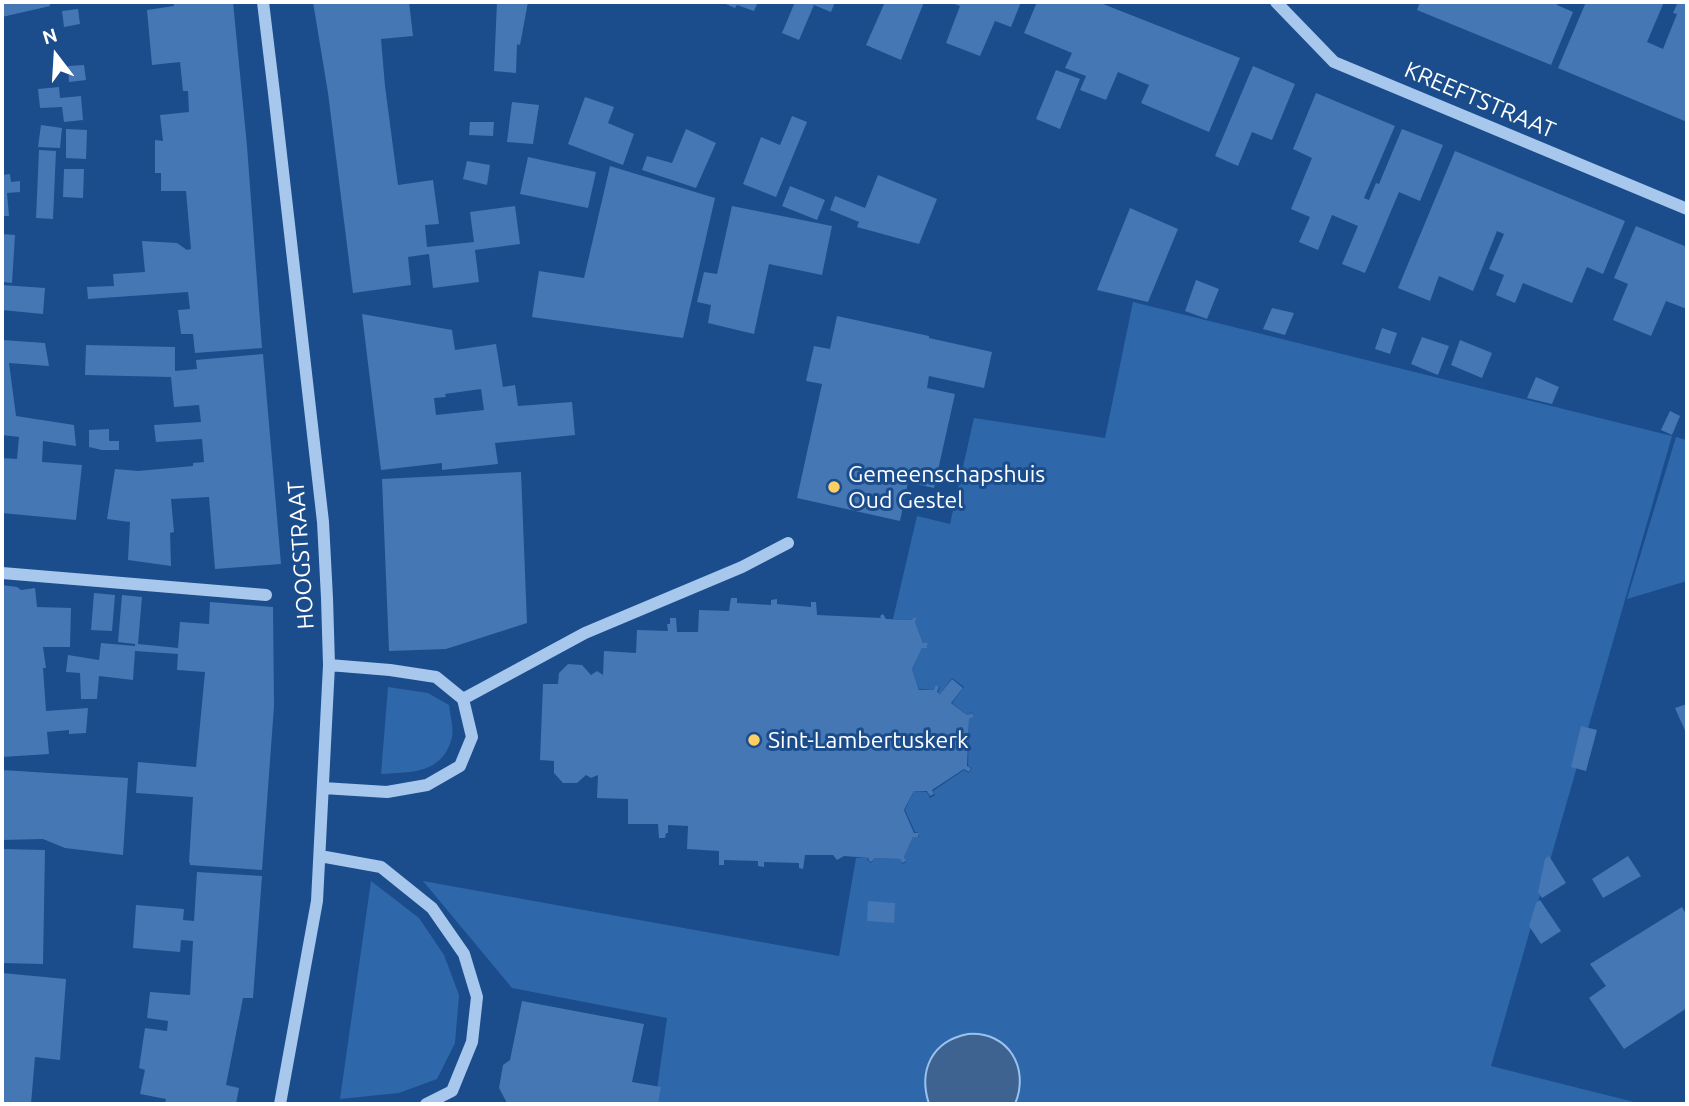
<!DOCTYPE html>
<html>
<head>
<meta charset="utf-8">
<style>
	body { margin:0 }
	#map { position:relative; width:1689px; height:1106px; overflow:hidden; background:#1b4d8c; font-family:Ubuntu,sans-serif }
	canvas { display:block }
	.frame { position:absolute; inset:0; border:4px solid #fff; pointer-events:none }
	.north { position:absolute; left:21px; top:21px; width:70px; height:70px; -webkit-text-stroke:5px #1b4d8c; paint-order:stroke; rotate:343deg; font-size:19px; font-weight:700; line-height:28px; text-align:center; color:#fff }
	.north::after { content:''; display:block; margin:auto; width:24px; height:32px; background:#fff; clip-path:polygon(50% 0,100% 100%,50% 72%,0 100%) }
</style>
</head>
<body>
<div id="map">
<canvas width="1689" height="1106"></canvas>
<div class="frame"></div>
<div class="north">N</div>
</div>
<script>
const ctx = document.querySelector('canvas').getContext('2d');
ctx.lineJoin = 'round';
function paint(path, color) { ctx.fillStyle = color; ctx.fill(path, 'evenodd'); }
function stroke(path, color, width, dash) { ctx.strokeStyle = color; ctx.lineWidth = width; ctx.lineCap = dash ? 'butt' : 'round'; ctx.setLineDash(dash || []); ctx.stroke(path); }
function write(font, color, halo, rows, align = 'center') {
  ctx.font = font + ' Ubuntu,sans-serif'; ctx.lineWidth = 6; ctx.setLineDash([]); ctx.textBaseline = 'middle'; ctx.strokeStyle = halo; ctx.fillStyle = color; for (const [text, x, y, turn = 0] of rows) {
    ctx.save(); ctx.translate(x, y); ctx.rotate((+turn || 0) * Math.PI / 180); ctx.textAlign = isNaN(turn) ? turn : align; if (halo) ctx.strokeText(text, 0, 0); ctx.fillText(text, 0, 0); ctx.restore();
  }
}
paint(new Path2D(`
	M 1133,302 L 1672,436 L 1491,1066 L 1638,1103 L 1636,1104 L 1015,1104 L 1019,1095 L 925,1089 L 929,1104 L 655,1104 L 667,1018 L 512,988 L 423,881 L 839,956 L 856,858 L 868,858 L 867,860 L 871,863 L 875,858 L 900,859 L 902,864 L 906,862 L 904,857 L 913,837 L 919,837 L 919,833 L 915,832 L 905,810 L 914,791 L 927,792 L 930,798 L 935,795 L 933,791 L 964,770 L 969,773 L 972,768 L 968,766 L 969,719 L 974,717 L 972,712 L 967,715 L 952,703 L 964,687 L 952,678 L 940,694 L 938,692 L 940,687 L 936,686 L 932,690 L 919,689 L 912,669 L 922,648 L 927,648 L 928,644 L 923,643 L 915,622 L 917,618 L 915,617 L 911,620 L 893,619 L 917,516 L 950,524 L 974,418 L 1105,438 Z
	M 1676,437 L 1687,440 L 1687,581 L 1627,599 Z
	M 388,687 L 428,693 L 449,705 C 450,715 454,728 452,737 C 443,774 412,772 381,774 Z
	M 371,881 L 419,918 L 444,955 L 459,995 L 455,1043 L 437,1079 L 399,1093 L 340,1099 Z`), '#2e67aa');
const water = new Path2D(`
	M 968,1034 C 1009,1031 1030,1069 1015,1104 L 929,1104 C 918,1070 932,1041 968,1034 Z`);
paint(water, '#3f6391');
stroke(water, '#9ac2ef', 2);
paint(new Path2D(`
	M 2,2 L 50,2 L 50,6 L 2,17 Z
	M 173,2 L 233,2 L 247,146 L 262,348 L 195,353 L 193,334 L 181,334 L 178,310 L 190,309 L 188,292 L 88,299 L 87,287 L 114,286 L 113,274 L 145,272 L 142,241 L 177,243 L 187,250 L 191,249 L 186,191 L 161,191 L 161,173 L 155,173 L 155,140 L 163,141 L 160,115 L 189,112 L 188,91 L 183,91 L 180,62 L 152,65 L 147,10 L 174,6 Z
	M 313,2 L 409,2 L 413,36 L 381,39 L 385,86 L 398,185 L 433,180 L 439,224 L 425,225 L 427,247 L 474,242 L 470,212 L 515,206 L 520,244 L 475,250 L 479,282 L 433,288 L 429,254 L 408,257 L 411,285 L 353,293 L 328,93 Z
	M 497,2 L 528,2 L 520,45 L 517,44 L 516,73 L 494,71 Z
	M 721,2 L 758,2 L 754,11 L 737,5 L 735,8 Z
	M 795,2 L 835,2 L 831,12 L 814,5 L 799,40 L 782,33 Z
	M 885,2 L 924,2 L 901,60 L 866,45 Z
	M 949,2 L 1021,2 L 1011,27 L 995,21 L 980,56 L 946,43 L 960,6 Z
	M 1037,2 L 1098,2 L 1240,58 L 1209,132 L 1141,103 L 1149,85 L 1118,72 L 1106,100 L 1080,90 L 1086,76 L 1065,68 L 1072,53 L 1024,33 Z
	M 1420,2 L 1558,2 L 1557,5 L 1573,12 L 1551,65 L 1417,10 Z
	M 1586,2 L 1664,2 L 1647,42 L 1663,49 L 1677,14 L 1673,13 L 1678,2 L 1687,2 L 1687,122 L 1558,68 Z
	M 78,9 L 80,24 L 64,27 L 62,11 Z
	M 84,65 L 86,80 L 69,82 L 68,66 Z
	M 1253,66 L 1295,84 L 1272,140 L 1252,132 L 1238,166 L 1215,156 Z
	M 1056,70 L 1080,79 L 1060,129 L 1036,119 Z
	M 59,87 L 60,98 L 81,96 L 83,120 L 64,122 L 62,107 L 40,108 L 38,89 Z
	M 1316,93 L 1395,126 L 1364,198 L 1369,200 L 1376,183 L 1379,184 L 1402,129 L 1443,145 L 1420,201 L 1399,192 L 1365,273 L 1342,264 L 1358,226 L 1332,215 L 1318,250 L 1299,242 L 1310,217 L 1291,209 L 1312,158 L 1293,149 Z
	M 585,97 L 614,107 L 608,123 L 634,134 L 623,165 L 568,144 Z
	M 512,102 L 539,105 L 533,144 L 507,142 Z
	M 792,116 L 807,122 L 776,197 L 743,184 L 761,137 L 780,145 Z
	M 470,122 L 494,122 L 493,136 L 469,135 Z
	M 41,125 L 62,128 L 60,148 L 38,147 Z
	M 66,129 L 87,130 L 86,159 L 66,158 Z
	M 686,129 L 716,143 L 696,188 L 642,170 L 647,156 L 672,163 Z
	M 39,150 L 56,151 L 53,219 L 36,218 Z
	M 1455,151 L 1625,221 L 1603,274 L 1587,267 L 1572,303 L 1523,283 L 1515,303 L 1496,295 L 1504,275 L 1489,269 L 1504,234 L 1497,231 L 1473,291 L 1439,276 L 1430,301 L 1398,288 Z
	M 528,157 L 596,172 L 588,208 L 520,194 Z
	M 467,161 L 490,165 L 487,185 L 463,179 Z
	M 610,166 L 715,198 L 683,338 L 532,317 L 539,271 L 584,278 Z
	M 64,169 L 84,169 L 83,198 L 63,197 Z
	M 10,174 L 11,182 L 20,181 L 20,192 L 7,193 L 9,216 L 2,216 L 2,175 Z
	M 878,175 L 937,199 L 919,244 L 857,227 L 859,222 L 830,210 L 835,196 L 865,208 Z
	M 790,186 L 825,200 L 817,220 L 782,206 Z
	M 732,206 L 832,226 L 822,275 L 769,264 L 754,334 L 708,323 L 711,305 L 697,302 L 704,272 L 717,274 Z
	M 1130,208 L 1178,229 L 1148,302 L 1097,290 Z
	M 1636,226 L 1687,247 L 1687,309 L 1666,301 L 1651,336 L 1613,320 L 1628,284 L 1614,278 Z
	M 2,234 L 15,235 L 12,283 L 2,282 Z
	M 1196,280 L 1219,289 L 1207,319 L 1185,311 Z
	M 2,285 L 45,288 L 43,314 L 2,310 Z
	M 1272,308 L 1294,313 L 1285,335 L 1263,329 Z
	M 362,314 L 452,330 L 455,350 L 496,344 L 503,387 L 515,385 L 518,406 L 572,402 L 575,435 L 495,443 L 498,464 L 442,470 L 442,463 L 381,470 ZM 481,389 L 484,410 L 436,415 L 434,398 L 446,397 L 445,394 Z
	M 837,316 L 929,336 L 929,338 L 992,352 L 984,388 L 929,376 L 927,388 L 955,394 L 934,488 L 908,482 L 900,521 L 797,498 L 822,384 L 806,381 L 814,346 L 830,349 Z
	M 1382,328 L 1397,333 L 1390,354 L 1375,349 Z
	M 1422,337 L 1449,346 L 1438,375 L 1411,364 Z
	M 2,340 L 45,343 L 49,366 L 9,363 L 16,416 L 74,425 L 76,446 L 43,441 L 42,462 L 82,465 L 76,520 L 2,513 L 2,458 L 17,459 L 19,437 L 2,435 Z
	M 1460,340 L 1492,353 L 1482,378 L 1451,365 Z
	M 86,345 L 175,347 L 175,371 L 197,369 L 196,360 L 263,354 L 281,564 L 215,569 L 209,497 L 171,499 L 174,532 L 170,533 L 171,566 L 128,560 L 130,522 L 107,519 L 115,469 L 138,471 L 193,466 L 193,463 L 204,462 L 202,439 L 156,442 L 154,425 L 201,422 L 199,405 L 174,407 L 171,377 L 85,375 Z
	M 1536,377 L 1559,387 L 1552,404 L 1527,398 Z
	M 1670,411 L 1680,416 L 1672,435 L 1661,430 Z
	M 109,429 L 109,441 L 119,441 L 119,450 L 102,450 L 89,447 L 89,430 Z
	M 521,472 L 527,623 L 446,649 L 389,651 L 382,479 Z
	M 2,585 L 17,587 L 21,590 L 35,588 L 37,607 L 71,608 L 70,647 L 43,647 L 46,668 L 43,668 L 46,711 L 88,708 L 86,733 L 69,734 L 69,730 L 47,732 L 49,754 L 2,757 Z
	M 94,593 L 115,595 L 112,631 L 91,630 Z
	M 122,595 L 142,597 L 138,644 L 178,648 L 180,622 L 209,624 L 210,602 L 273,607 L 274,706 L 262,870 L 190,865 L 190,862 L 189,863 L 193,797 L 136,793 L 138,762 L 196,767 L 205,672 L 177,670 L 178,654 L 135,651 L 133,680 L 99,676 L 97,699 L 81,699 L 80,673 L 66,672 L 68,655 L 99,660 L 101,643 L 135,646 L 135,644 L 118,642 Z
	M 731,598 L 737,598 L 737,603 L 771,605 L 771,600 L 777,599 L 777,604 L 811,607 L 811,602 L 816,602 L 817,615 L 881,618 L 880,616 L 883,614 L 886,619 L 911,620 L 915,617 L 917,618 L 915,622 L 923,643 L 928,643 L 927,648 L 922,648 L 912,669 L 919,690 L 933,690 L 936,685 L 939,687 L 937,692 L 940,694 L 952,679 L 963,688 L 951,703 L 967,715 L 972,713 L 974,717 L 969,719 L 967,766 L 971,768 L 969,772 L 964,769 L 932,790 L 934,794 L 930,796 L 927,791 L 914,791 L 904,810 L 914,833 L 919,833 L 918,837 L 913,837 L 904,857 L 906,861 L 902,863 L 900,859 L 875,858 L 871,862 L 868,860 L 869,858 L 844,856 L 837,860 L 833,855 L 805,855 L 803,869 L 799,868 L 799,863 L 764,862 L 764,867 L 758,866 L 758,861 L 724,860 L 724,865 L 719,865 L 719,851 L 687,849 L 688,826 L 668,825 L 668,833 L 666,833 L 665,838 L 659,838 L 658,824 L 628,824 L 628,799 L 597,798 L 598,775 L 591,778 L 586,775 L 577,783 L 563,783 L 554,773 L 554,761 L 540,760 L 543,684 L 558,684 L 559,673 L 568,664 L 582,665 L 591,675 L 597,671 L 603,675 L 604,651 L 636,653 L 637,630 L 668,631 L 667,624 L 670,624 L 670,618 L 676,618 L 677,632 L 698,632 L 699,610 L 729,611 Z
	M 1687,704 L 1687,735 L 1675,708 Z
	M 1581,726 L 1597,730 L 1586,771 L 1571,767 Z
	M 2,770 L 128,778 L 123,855 L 65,848 L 43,839 L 2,840 Z
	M 2,849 L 45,850 L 43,964 L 2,963 Z
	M 1549,856 L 1566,883 L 1542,898 L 1538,892 L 1545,859 Z
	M 1628,856 L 1641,876 L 1603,898 L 1592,879 Z
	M 197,872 L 262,876 L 253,998 L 243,998 L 226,1085 L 239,1088 L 236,1104 L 165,1104 L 166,1099 L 140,1094 L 145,1070 L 139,1068 L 145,1028 L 167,1031 L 168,1021 L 147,1018 L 150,992 L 190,995 L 193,941 L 181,940 L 180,952 L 133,948 L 136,905 L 184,909 L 183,920 L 194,921 Z
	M 1540,900 L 1561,931 L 1541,944 L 1529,926 L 1536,903 Z
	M 868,901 L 895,903 L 894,923 L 867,921 Z
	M 1682,907 L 1687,916 L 1687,1008 L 1624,1049 L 1589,998 L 1606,986 L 1590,964 Z
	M 2,973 L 66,979 L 60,1060 L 35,1057 L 31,1104 L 2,1104 Z
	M 522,1001 L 644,1024 L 632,1082 L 661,1087 L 658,1104 L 514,1104 L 507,1103 L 499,1088 L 503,1065 L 510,1060 Z`), '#4477b4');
stroke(new Path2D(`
	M 263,2 L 274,93 L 323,522 L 327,598 L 329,665 L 317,901 L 280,1104
	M 1276,2 L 1334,62 L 1687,209
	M 2,573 L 266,595
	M 463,699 L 585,633 L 742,567 L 788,543
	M 323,788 L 387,792 L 427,785 L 460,766 L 472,737 L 463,699 L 436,677 L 390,670 L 329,665
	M 320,856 L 381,867 L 432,908 L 464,954 L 477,997 L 472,1042 L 452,1091 L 426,1104`), '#a7c7ed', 12);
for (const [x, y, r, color] of [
	[834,487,7,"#fed064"],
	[754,740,7,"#fed064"]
]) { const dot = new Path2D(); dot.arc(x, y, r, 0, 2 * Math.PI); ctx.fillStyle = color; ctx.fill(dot); stroke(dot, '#1b4d8c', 2.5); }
write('23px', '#fff', '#1b4d8c', [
	["KREEFTSTRAAT",1480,100,23],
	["HOOGSTRAAT",301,555,-94]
]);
write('23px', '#fff', '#1b4d8c', [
	["Gemeenschapshuis",848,474],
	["Oud Gestel",848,500],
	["Sint-Lambertuskerk",768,740]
], 'left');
</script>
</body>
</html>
